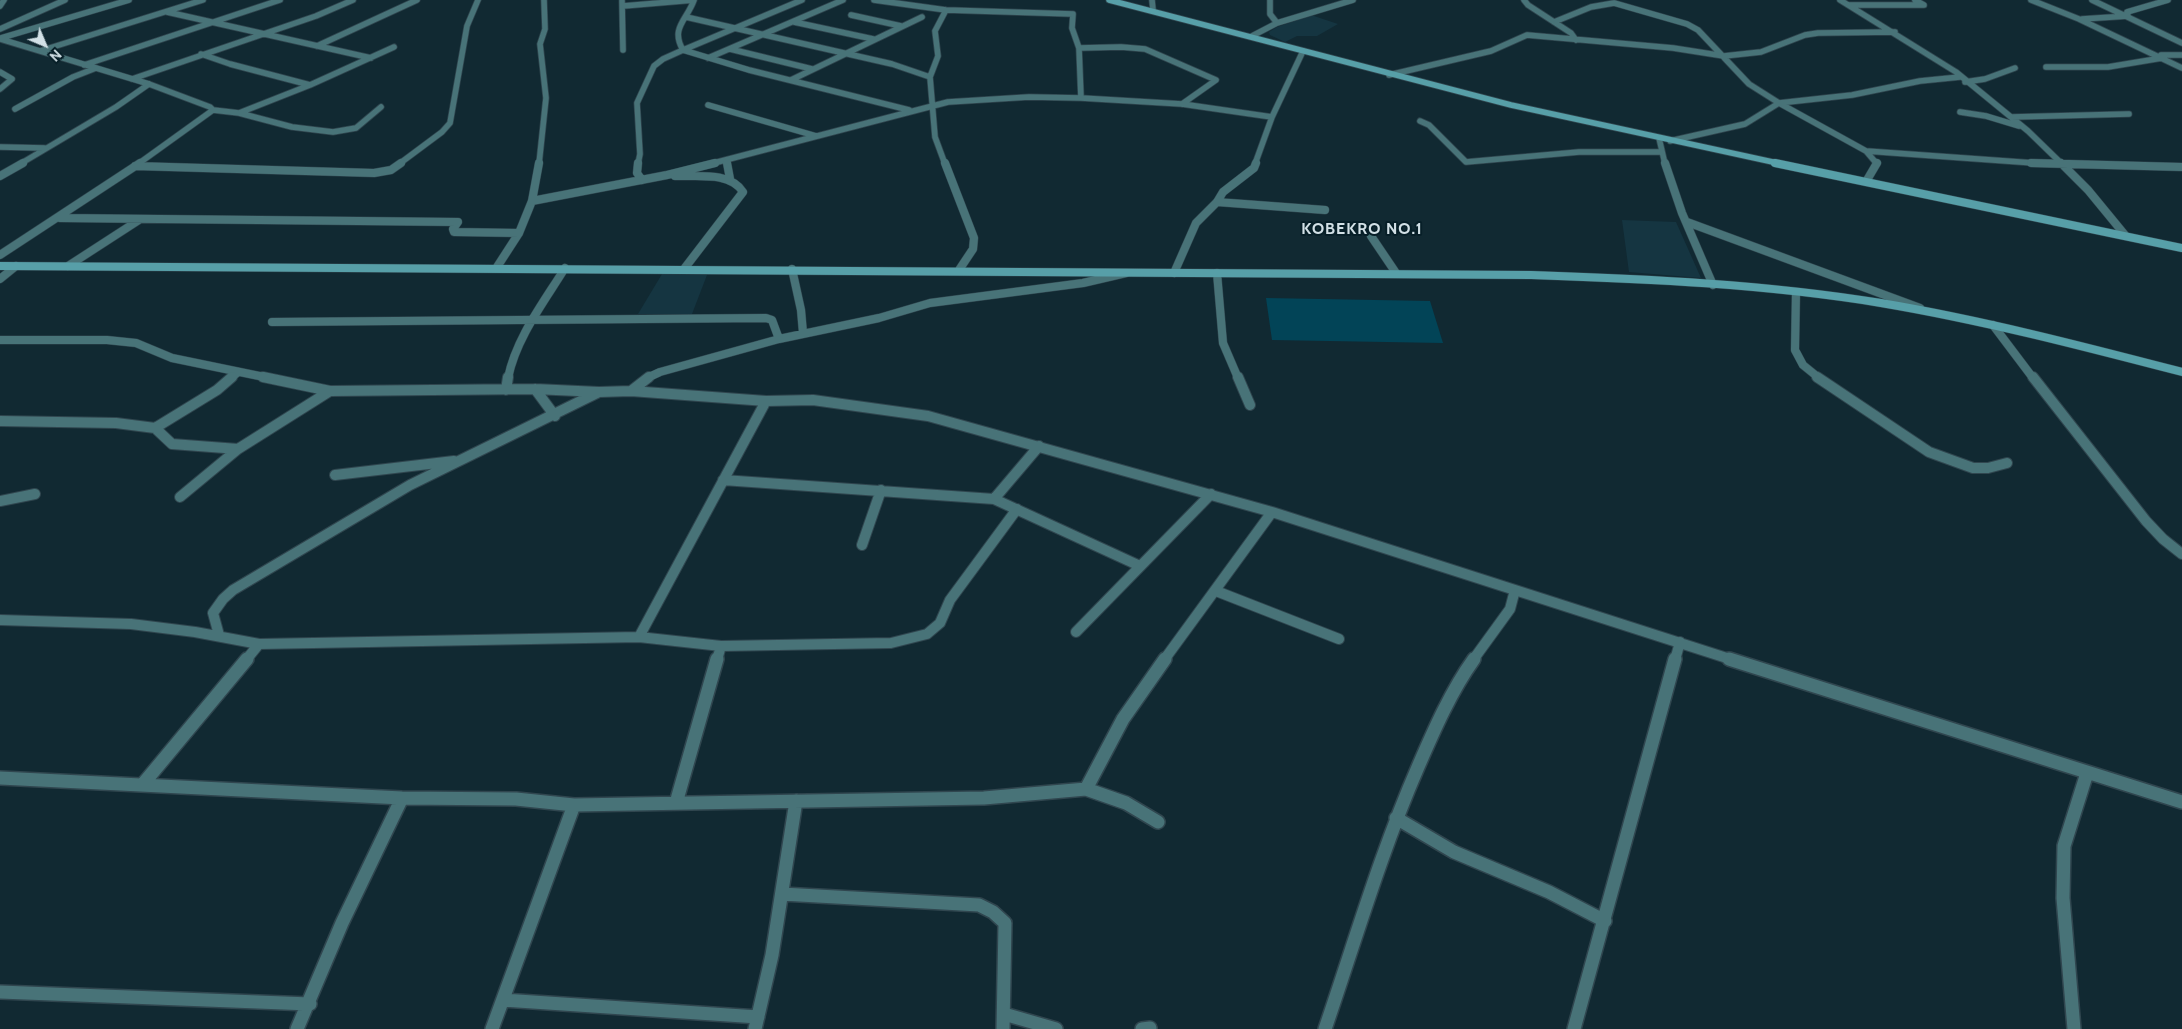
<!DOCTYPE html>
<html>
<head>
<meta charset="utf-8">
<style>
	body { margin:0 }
	#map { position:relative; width:2182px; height:1029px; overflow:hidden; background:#112932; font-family:Cabin,sans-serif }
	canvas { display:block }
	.north { position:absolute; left:20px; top:20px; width:50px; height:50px; -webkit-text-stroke:4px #071f28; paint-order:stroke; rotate:135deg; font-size:14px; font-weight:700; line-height:20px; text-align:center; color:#d2e0e6 }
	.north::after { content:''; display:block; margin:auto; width:18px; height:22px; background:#d2e0e6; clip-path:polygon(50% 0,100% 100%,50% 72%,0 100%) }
</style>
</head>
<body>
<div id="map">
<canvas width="2182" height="1029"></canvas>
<div class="north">N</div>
</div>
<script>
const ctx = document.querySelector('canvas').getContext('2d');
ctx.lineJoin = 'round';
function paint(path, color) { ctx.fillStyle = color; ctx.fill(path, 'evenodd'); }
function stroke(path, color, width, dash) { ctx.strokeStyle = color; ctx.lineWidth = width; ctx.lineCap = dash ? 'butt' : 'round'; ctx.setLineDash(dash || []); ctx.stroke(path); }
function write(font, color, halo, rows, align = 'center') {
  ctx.font = font + ' Cabin,sans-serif'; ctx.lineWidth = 4; ctx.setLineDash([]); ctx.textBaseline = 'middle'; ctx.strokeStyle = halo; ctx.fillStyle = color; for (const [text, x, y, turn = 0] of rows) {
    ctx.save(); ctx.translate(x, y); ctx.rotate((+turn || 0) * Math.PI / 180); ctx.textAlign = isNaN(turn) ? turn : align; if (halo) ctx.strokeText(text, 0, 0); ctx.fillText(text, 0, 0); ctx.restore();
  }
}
paint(new Path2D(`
	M 1311,15 L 1338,24 L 1317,36 L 1297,36 L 1285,42 L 1270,35 L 1269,32 L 1277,27 Z
	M 1622,220 L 1676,222 L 1701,278 L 1629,272 Z
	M 662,274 L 707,275 L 692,314 L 638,314 Z`), '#153541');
paint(new Path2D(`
	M 1266,298 L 1430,301 L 1443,343 L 1272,340 Z`), '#024457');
const streetFar3 = new Path2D(`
	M 694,0 C 687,20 670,28 683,50 L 749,70 L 909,110
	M 874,0 L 946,10 L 1073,14 L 1072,28 L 1079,48 L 1081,98
	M 1152,0 L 1153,10
	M 1270,0 L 1270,14 L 1277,23
	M 1524,0 L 1528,5 L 1571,33 L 1576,40
	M 1840,0 L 1956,72 L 2028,131 L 2062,164
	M 2031,0 L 2079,19 L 2182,68
	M 2092,0 L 2182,43
	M 622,1 L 623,50
	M 1849,5 L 1924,5 L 1915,0
	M 0,6 L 4,0
	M 623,6 L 694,0
	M 167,12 L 371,58
	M 851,15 L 901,26
	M 686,17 L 892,64 L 930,77
	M 2082,19 L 2128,16 L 2127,12 L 2168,0
	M 794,22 L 873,39
	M 1554,22 L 1591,7 L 1614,3 L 1687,24 L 1698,30 L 1749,84 L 1779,103 L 1866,151 L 1877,164
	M 0,29 L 65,0
	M 1252,36 L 1277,23 L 1353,0
	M 1,38 L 129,0
	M 0,39 L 149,84 L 210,107 L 213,110 L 138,164
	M 317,46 L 417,0
	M 1079,48 L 1121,47 L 1145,49 L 1216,80 L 1182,104
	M 730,49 L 812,69
	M 40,51 L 203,0
	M 201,54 L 230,64 L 310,85
	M 2161,55 L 2182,55
	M 708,58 L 843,0
	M 84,65 L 280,0
	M 2046,67 L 2108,67 L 2162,58
	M 0,72 L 12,79 L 0,89
	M 1389,75 L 1491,51 L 1527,35 L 1673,48 L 1724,56 L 1761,52 L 1805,35 L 1818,33 L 1895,32
	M 132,79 L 316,16 L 353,0
	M 791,80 L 922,17
	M 1965,82 L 1985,79 L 2015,68
	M 708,105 L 816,136
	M 15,109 L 73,77 L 96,68
	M 213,110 L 239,113 L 292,127 L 333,132 L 356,128 L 381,107
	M 1960,112 L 1986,116 L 2019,126
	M 239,113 L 310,85 L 394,47
	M 2012,117 L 2129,114
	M 1420,121 L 1429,125 L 1466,162 L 1579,152 L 1661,152
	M 1659,138 L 1665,164
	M 1670,141 L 1745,124 L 1779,103 L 1852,95 L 1920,81 L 1960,77
	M 0,147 L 44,148
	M 1866,151 L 2048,164
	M 726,160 L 727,164
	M 20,164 L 116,107 L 149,84
	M 399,164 L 442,132 L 450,123 L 467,26 L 478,0
	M 539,164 L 546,98 L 540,44 L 545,29 L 544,0
	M 638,164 L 640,154 L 637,103 L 654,66 L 663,59 L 683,50 L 802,0
	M 710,164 L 948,102 L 1029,97 L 1081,98 L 1182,104 L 1272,117
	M 945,164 L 935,137 L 930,77 L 938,56 L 935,31 L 946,10
	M 1255,164 L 1272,117 L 1303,51`);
const streetFar2 = new Path2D(`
	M 638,163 L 637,173 L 642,180
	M 727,163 L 730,179
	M 945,163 L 974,238 L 973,249 L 959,270
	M 1665,163 L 1682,213 L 1713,285
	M 2031,163 L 2182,167
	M 2061,163 L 2088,190 L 2125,235
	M 135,166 L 374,173 L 391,170 L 401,163
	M 0,176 L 23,163
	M 675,176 C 696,177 730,171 743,192 L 684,269
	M 1867,180 L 1877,163
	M 532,201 L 667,175 L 715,163
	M 1217,202 L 1325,210
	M 60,218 L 458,222 L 453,229 L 454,232 L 519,233
	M 1687,222 L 1920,308
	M 1371,236 L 1396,273
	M 0,255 L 140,163
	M 68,266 L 139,220
	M 497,267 L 519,233 L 532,201 L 539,163
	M 792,269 L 801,310 L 803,333
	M 1174,273 L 1196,223 L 1217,202 L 1223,192 L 1254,168 L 1256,163
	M 1217,273 L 1223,343 L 1238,378
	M 0,279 L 16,266
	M 1796,292 L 1795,350 L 1803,365 L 1819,378
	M 272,322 L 766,318 L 772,320 L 779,339
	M 1993,325 L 2033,378
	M 0,340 L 107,340 L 136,343 L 172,358 L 269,378
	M 231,378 L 237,373
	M 508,378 C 516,338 544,302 565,268
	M 647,378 L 660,372 L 779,339 L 879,318 L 930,303 L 1083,283 L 1126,273`);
const streetFar1 = new Path2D(`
	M 263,377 L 330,391 L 535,389 L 599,392 L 631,391 L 766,401 L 813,400 L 928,416 L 1272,512 L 1733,660
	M 1238,377 L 1250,405
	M 1817,377 L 1929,452 L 1973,468 L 1988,468 L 2007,463
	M 2033,377 L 2146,521 L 2163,539 L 2182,554
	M 535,389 L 555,416
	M 506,390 L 508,377
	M 631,391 L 649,377
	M 0,421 L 116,423 L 155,428 L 172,444 L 238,449
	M 155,428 L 217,390 L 232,377
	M 335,475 L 454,461
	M 723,480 L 994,499 L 1140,566
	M 180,497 L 238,449 L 330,391
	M 994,499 L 1039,446
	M 0,501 L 35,494
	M 862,545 L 881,490
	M 1216,591 L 1339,639
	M 0,620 L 131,624 L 195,632 L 259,644 L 639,637 L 721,646 L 891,643 L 927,634 L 940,623 L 950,600 L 1017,509
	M 1076,632 L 1211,494
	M 219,635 L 213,613 L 223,599 L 233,590 L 410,485 L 599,392
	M 639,637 L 766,401
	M 246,660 L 259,644
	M 717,660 L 721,646
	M 1164,660 L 1272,512
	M 1473,660 L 1510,609 L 1515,590
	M 1675,660 L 1680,642`);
const street = new Path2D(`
	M 1729,659 L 2182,802
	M 0,778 L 402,798 L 516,799 L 574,805 L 984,798 L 1086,789 L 1126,803 L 1158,822
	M 143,784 L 247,659
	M 1086,789 L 1123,719 L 1165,659
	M 676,803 L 717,659
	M 1396,818 L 1454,852 L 1549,892 L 1605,921
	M 782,894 L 979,905 L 993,912 L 1005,923 L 1003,1029
	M 0,992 L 310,1004
	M 503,1000 L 758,1017
	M 1004,1014 L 1056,1029
	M 297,1029 L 342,923 L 402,798
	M 492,1029 L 574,805
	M 755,1029 L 772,955 L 796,801
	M 1142,1029 L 1150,1028
	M 1325,1029 C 1355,941 1381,852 1418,767 C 1434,730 1451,691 1474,659
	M 1574,1029 L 1675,659
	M 2074,1029 L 2063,898 L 2064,846 L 2087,773`);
const secondaryFar1 = new Path2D(`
	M 1109,0 L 1511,105 L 1782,164`);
const secondary = new Path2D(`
	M 1775,163 L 2182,248
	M 0,266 L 1531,275 C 1648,279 1765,284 1881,303 C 1982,320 2082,346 2182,372`);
stroke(streetFar3, '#30464f', 7);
stroke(streetFar2, '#30464f', 9);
stroke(streetFar1, '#30464f', 12);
stroke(street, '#30464f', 16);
stroke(secondaryFar1, '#30464f', 7);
stroke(secondary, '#30464f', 9);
stroke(streetFar3, '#487378', 5.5);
stroke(streetFar2, '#487378', 8);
stroke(streetFar1, '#487378', 10);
stroke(street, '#487378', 13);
stroke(secondaryFar1, '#579fa8', 5.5);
stroke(secondary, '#579fa8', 8);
ctx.letterSpacing = '1px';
write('bold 16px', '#d2e0e6', '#071f28', [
	["KOBEKRO NO.1",1362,229]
]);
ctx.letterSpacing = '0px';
</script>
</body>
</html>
